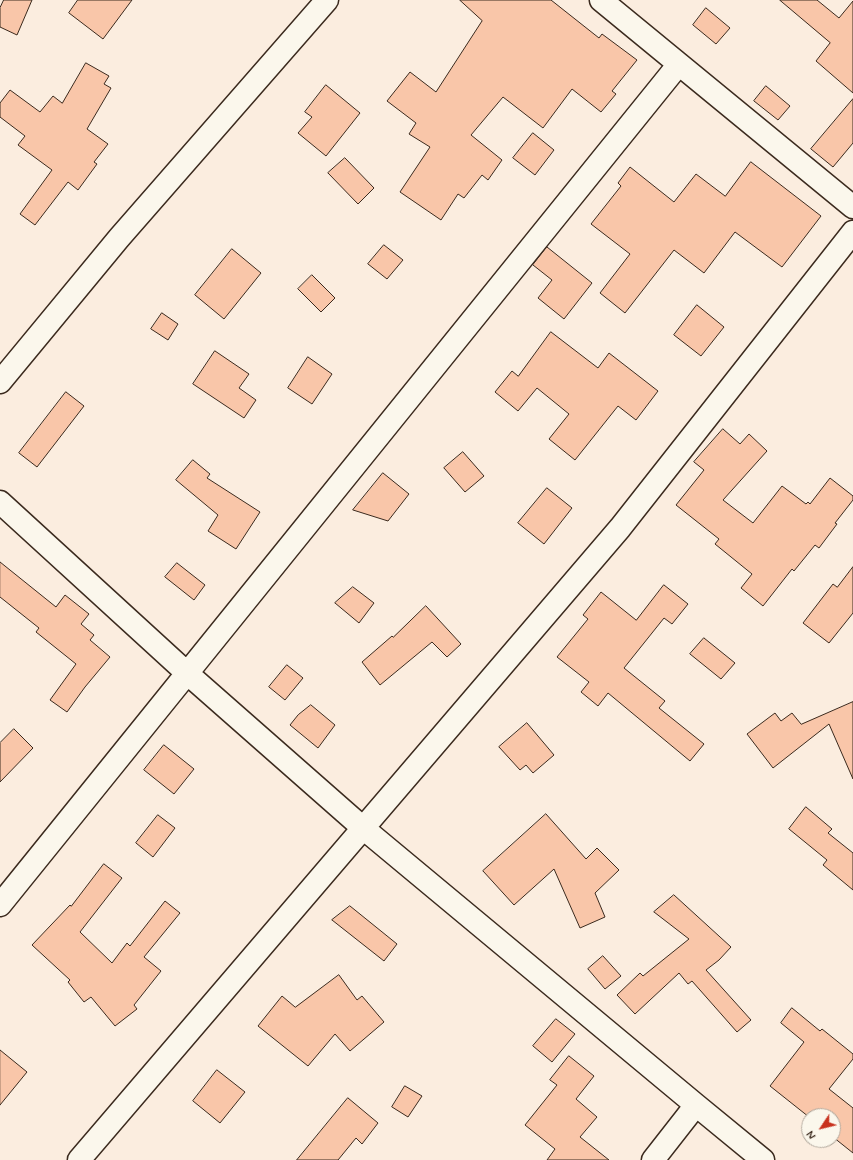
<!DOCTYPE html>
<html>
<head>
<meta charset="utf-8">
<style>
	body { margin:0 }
	#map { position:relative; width:853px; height:1160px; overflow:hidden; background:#fbeddf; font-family:Mynerve,sans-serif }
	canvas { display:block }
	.north { position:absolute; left:801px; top:1108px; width:40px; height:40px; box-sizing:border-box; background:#fbf7ec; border:1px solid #aea59a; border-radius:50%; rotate:235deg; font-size:11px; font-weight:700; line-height:16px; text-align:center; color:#3b2a1e }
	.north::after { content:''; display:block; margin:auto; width:14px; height:18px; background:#c8321e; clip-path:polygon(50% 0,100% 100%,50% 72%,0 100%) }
</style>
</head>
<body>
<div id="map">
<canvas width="853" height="1160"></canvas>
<div class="north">N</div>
</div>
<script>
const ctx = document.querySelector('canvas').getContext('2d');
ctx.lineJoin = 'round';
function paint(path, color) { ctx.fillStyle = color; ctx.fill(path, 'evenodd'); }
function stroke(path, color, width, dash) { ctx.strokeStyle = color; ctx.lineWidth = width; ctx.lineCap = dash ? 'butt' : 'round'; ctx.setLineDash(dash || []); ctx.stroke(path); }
const building = new Path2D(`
	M 4,0 L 32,0 L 17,35 L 0,27 L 0,8 Z
	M 78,0 L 132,0 L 103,39 L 69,13 Z
	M 460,0 L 551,0 L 599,38 L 602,34 L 637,60 L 612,91 L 616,94 L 601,112 L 572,89 L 543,128 L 503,97 L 471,135 L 502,160 L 488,180 L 482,175 L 464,198 L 458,194 L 441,220 L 400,192 L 430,147 L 409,134 L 416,123 L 387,101 L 410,72 L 436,92 L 482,21 Z
	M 780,0 L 817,0 L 839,18 L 853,1 L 853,93 L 816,61 L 830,43 Z
	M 706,8 L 730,28 L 716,44 L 693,25 Z
	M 86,63 L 109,76 L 104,84 L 111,88 L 87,129 L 108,144 L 94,162 L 97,164 L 78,190 L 68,182 L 35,225 L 20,214 L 52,170 L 18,145 L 25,136 L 0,117 L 0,103 L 10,90 L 40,112 L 53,96 L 62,103 Z
	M 326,85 L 360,113 L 326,156 L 298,133 L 312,117 L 305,112 Z
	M 766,86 L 790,106 L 778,120 L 754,101 Z
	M 853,99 L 853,143 L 833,167 L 811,149 Z
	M 533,133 L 554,150 L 535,175 L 513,158 Z
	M 345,158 L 374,188 L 358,204 L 328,173 Z
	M 751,162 L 821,216 L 782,267 L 735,232 L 704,273 L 674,250 L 625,313 L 600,293 L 630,254 L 591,224 L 621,186 L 618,183 L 630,167 L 674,202 L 696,174 L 725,196 Z
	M 384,245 L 403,260 L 387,279 L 368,264 Z
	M 547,247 L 592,283 L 564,319 L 538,298 L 552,280 L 533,265 Z
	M 232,249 L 261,273 L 224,319 L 195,295 Z
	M 312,275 L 335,298 L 321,312 L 298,289 Z
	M 697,305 L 724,327 L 701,356 L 674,335 Z
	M 162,313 L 178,324 L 168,340 L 151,329 Z
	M 551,332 L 598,368 L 609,353 L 658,391 L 636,420 L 618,406 L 575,460 L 549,439 L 569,414 L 537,388 L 518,411 L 495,392 L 512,371 L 518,376 Z
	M 215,351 L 249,374 L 239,388 L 256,400 L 244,418 L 193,384 Z
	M 308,357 L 332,374 L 312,404 L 288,388 Z
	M 66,392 L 84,406 L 37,467 L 19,453 Z
	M 723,429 L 740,444 L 749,434 L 767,451 L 723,500 L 753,523 L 782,486 L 806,504 L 808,502 L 810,504 L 830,478 L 853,496 L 853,500 L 835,523 L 837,524 L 819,548 L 815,545 L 794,571 L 792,569 L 763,606 L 741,588 L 752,574 L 715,544 L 719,539 L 676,505 L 704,470 L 694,462 Z
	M 463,452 L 484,476 L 465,492 L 444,468 Z
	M 193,460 L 210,474 L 207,478 L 260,512 L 236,549 L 208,531 L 218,515 L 176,480 Z
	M 383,473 L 409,494 L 388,521 L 353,510 Z
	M 547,488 L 572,508 L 544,544 L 518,523 Z
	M 0,562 L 56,607 L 65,595 L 89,614 L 81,624 L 94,635 L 90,640 L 110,657 L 85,687 L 67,712 L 50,700 L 76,664 L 36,632 L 39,628 L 0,597 Z
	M 177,563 L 205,585 L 194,600 L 165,577 Z
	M 853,567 L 853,613 L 829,643 L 803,623 L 833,584 L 837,587 Z
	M 664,585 L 688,604 L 672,624 L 664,618 L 624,668 L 665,701 L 659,708 L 704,744 L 690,761 L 608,693 L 598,706 L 581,692 L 589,682 L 557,657 L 588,619 L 583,615 L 601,592 L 636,620 Z
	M 353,587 L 374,603 L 359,623 L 335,603 Z
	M 426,606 L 461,644 L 447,657 L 432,642 L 380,685 L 362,662 L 392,636 L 393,637 Z
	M 704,638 L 735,663 L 721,679 L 690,654 Z
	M 287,665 L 303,678 L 285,700 L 269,687 Z
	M 853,702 L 853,779 L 829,724 L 773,768 L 747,734 L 775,713 L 781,721 L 792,713 L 801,724 Z
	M 311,705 L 335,725 L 318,748 L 290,725 L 298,715 Z
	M 527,723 L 554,755 L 533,773 L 526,765 L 520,770 L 499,747 Z
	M 14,729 L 33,748 L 0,782 L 0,743 Z
	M 164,745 L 194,769 L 174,794 L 144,770 Z
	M 806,807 L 832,829 L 828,833 L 853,853 L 853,890 L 823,865 L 827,860 L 789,829 Z
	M 546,814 L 586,859 L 597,848 L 619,870 L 595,893 L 605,917 L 580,928 L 554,869 L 514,905 L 483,871 Z
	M 158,815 L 175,828 L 153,857 L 136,843 Z
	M 104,864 L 122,878 L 80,932 L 112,963 L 127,943 L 130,946 L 165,901 L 180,913 L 144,957 L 161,971 L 134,1005 L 137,1009 L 115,1026 L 91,997 L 84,1002 L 68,982 L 70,980 L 32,945 L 70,905 L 71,906 Z
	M 674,895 L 731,947 L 719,960 L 706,970 L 751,1020 L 737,1032 L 692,981 L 688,984 L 679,973 L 635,1014 L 617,995 L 640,973 L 643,976 L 689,939 L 654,912 Z
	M 350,906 L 397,944 L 384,961 L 332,920 Z
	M 603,956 L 621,976 L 605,989 L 588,969 Z
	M 339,975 L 357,1000 L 362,996 L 384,1022 L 350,1051 L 335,1034 L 308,1066 L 258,1026 L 282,996 L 295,1007 Z
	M 792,1008 L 820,1031 L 822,1029 L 853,1054 L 853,1059 L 829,1089 L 853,1108 L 853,1153 L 833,1137 L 833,1116 L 809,1116 L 809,1117 L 770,1086 L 804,1042 L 781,1023 Z
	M 556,1019 L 575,1034 L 552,1062 L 533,1046 Z
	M 0,1050 L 27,1072 L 0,1105 Z
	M 569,1056 L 594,1076 L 576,1099 L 597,1117 L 580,1137 L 609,1160 L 547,1160 L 555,1149 L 525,1125 L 557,1085 L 550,1080 Z
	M 217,1070 L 245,1092 L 220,1123 L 193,1101 Z
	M 405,1086 L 422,1096 L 408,1117 L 392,1107 Z
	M 348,1098 L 378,1123 L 362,1144 L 356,1138 L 338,1160 L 297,1160 Z`);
paint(building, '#f9c6a9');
stroke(building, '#3b2a1e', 1);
const minor = new Path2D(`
	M 601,0 L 853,207
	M 0,502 L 188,674 L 363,828 L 696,1105 L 763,1160
	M 0,905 L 679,64
	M 79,1160 L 620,528 L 853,232
	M 653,1160 L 696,1105`);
const tertiary = new Path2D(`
	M 0,382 L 119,238 L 327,0`);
stroke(minor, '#3b2a1e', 25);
stroke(tertiary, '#3b2a1e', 25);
stroke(minor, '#fbf7ec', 22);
stroke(tertiary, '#fbf7ec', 22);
</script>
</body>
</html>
